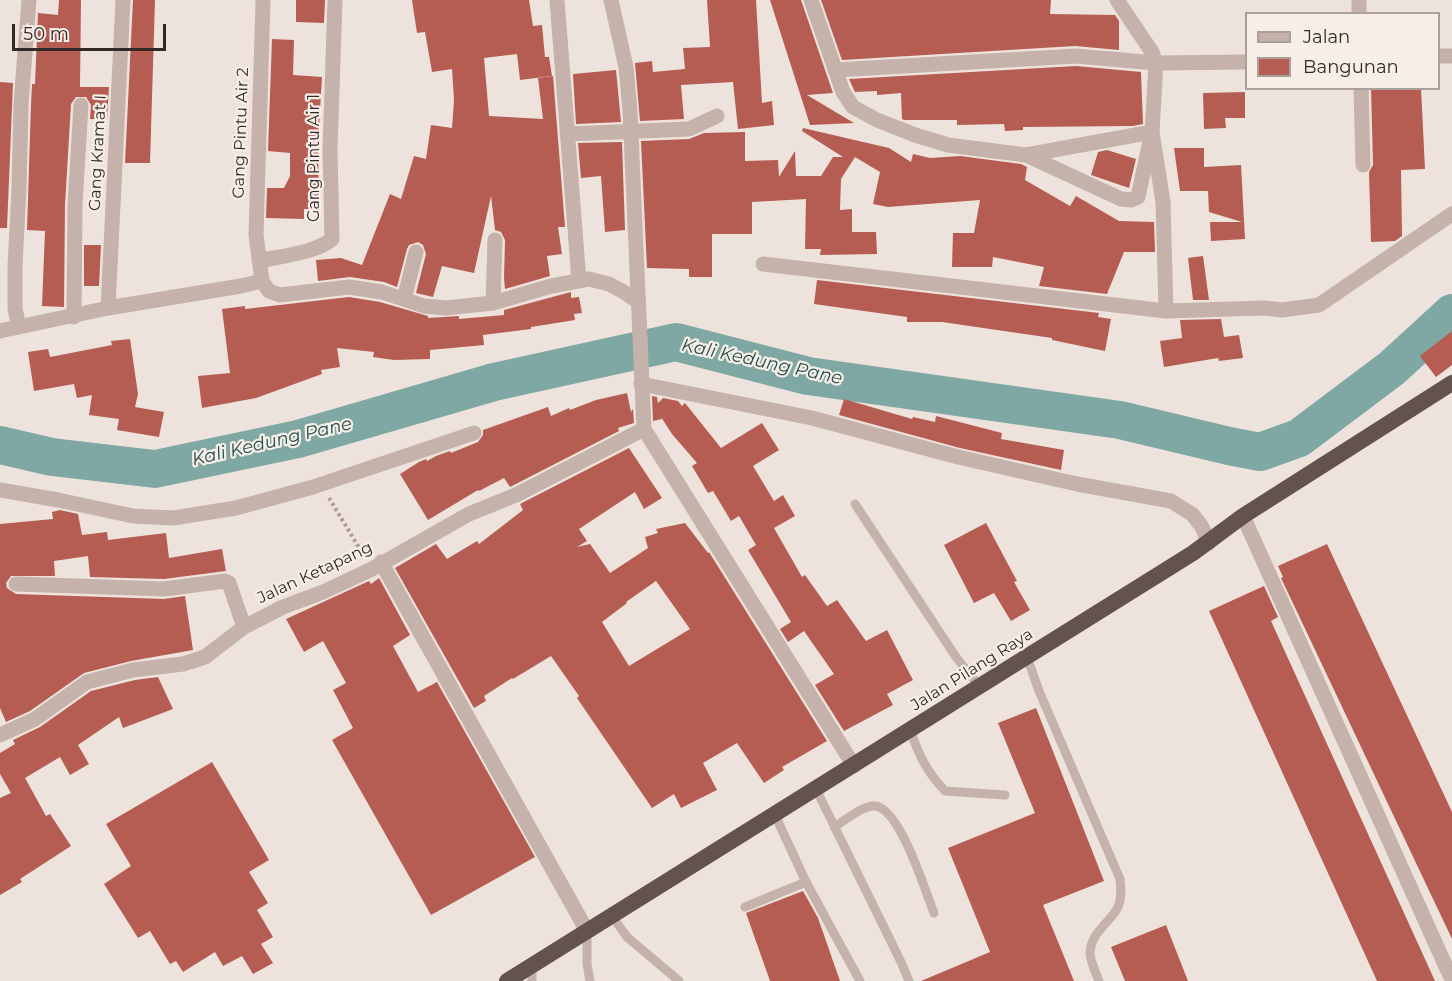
<!DOCTYPE html>
<html>
<head>
<meta charset="utf-8">
<style>
	body { margin:0 }
	#map { position:relative; width:1452px; height:981px; overflow:hidden; background:#eee3dc; font-family:Montserrat,sans-serif }
	canvas { display:block }
	.legend { position:absolute; left:1245px; top:12px; width:195px; height:78px; box-sizing:border-box; background:#f7eee8; border:2px solid #a9a09b; margin:0; padding:8px 10px; list-style:none; font-size:18px; color:#332a28 }
	.legend li { display:flex; align-items:center; gap:12px; height:30px }
	.legend b { width:30px; border:2px solid #a9a09b }
	.scale { position:absolute; left:12px; top:24px; width:154px; height:27px; box-sizing:border-box; border:3px solid #332a28; border-top:0; padding-left:8px; font-size:18px; line-height:21px; white-space:nowrap; color:#332a28; -webkit-text-stroke:4px #f7eee8; paint-order:stroke }
</style>
</head>
<body>
<div id="map">
<canvas width="1452" height="981"></canvas>
<ul class="legend">
<li><b style="height:8px;background:#c5b2aa"></b>Jalan</li>
<li><b style="height:16px;background:#b65d53"></b>Bangunan</li>
</ul>
<div class="scale">50 m</div>
</div>
<script>
const ctx = document.querySelector('canvas').getContext('2d');
ctx.lineJoin = 'round';
function stroke(path, color, width, dash) { ctx.strokeStyle = color; ctx.lineWidth = width; ctx.lineCap = dash ? 'butt' : 'round'; ctx.setLineDash(dash || []); ctx.stroke(path); }
function paint(path, color) { ctx.fillStyle = color; ctx.fill(path, 'evenodd'); }
function write(font, color, halo, rows, align = 'center') {
  ctx.font = font + ' Montserrat,sans-serif'; ctx.lineWidth = 4.5; ctx.setLineDash([]); ctx.textBaseline = 'middle'; ctx.strokeStyle = halo; ctx.fillStyle = color; for (const [text, x, y, turn = 0] of rows) {
    ctx.save(); ctx.translate(x, y); ctx.rotate((+turn || 0) * Math.PI / 180); ctx.textAlign = isNaN(turn) ? turn : align; if (halo) ctx.strokeText(text, 0, 0); ctx.fillText(text, 0, 0); ctx.restore();
  }
}
stroke(new Path2D(`
	M 0,445 L 52,457 L 155,469 L 298,439 L 494,382 L 676,342 L 808,376 L 1120,420 L 1229,446 L 1260,452 L 1299,438 L 1392,368 L 1452,313`), '#7fa8a4', 38);
paint(new Path2D(`
	M 59,0 L 81,0 L 80,87 L 109,87 L 107,119 L 90,119 L 91,105 L 86,97 L 76,97 L 71,104 L 65,205 L 64,307 L 42,306 L 45,231 L 27,230 L 31,105 L 32,84 L 35,84 L 38,13 L 58,15 Z
	M 133,0 L 155,0 L 150,163 L 125,163 Z
	M 296,0 L 325,0 L 324,23 L 296,22 Z
	M 412,0 L 529,0 L 533,26 L 542,25 L 545,57 L 549,57 L 552,76 L 520,80 L 517,54 L 484,58 L 489,116 L 543,119 L 538,78 L 553,76 L 565,227 L 558,227 L 562,254 L 547,256 L 550,276 L 505,289 L 504,278 L 505,240 L 501,232 L 495,230 L 491,196 L 474,273 L 442,266 L 433,297 L 416,293 L 426,254 L 423,245 L 418,242 L 409,245 L 407,249 L 397,287 L 384,282 L 350,277 L 318,281 L 316,260 L 341,258 L 362,265 L 390,194 L 401,199 L 414,156 L 426,159 L 431,125 L 452,128 L 454,100 L 452,69 L 432,72 L 425,32 L 417,33 Z
	M 707,0 L 756,0 L 762,103 L 772,101 L 774,125 L 738,129 L 733,82 L 681,85 L 684,119 L 640,121 L 635,63 L 652,61 L 653,72 L 685,69 L 683,48 L 710,47 Z
	M 770,0 L 801,0 L 833,93 L 807,95 L 854,123 L 810,125 Z
	M 821,0 L 1051,0 L 1050,14 L 1115,15 L 1119,21 L 1119,50 L 1075,46 L 842,60 Z
	M 272,39 L 294,40 L 293,75 L 322,77 L 318,146 L 319,209 L 304,209 L 304,219 L 266,218 L 267,188 L 284,188 L 290,176 L 290,153 L 268,151 Z
	M 1076,66 L 1141,72 L 1143,124 L 1133,126 L 1023,127 L 1023,130 L 1005,131 L 1004,124 L 957,125 L 957,120 L 904,120 L 902,119 L 901,93 L 877,95 L 877,91 L 855,92 L 849,79 Z
	M 616,70 L 621,122 L 576,124 L 573,74 Z
	M 0,82 L 13,83 L 7,228 L 0,228 Z
	M 1371,88 L 1421,88 L 1425,169 L 1401,170 L 1402,236 L 1395,241 L 1371,242 L 1369,172 L 1373,165 Z
	M 1245,92 L 1245,118 L 1225,118 L 1226,128 L 1204,129 L 1203,93 Z
	M 803,128 L 889,148 L 911,162 L 913,154 L 930,158 L 960,156 L 1021,164 L 1027,167 L 1025,180 L 1070,206 L 1076,196 L 1119,221 L 1154,222 L 1155,252 L 1124,252 L 1107,294 L 1039,286 L 1044,267 L 993,257 L 992,267 L 952,267 L 953,233 L 974,233 L 980,200 L 888,207 L 873,204 L 880,172 L 855,157 L 841,179 L 840,210 L 852,209 L 852,232 L 876,232 L 877,254 L 820,255 L 821,249 L 805,249 L 806,199 L 752,202 L 752,234 L 712,234 L 712,277 L 689,277 L 689,269 L 647,268 L 641,141 L 689,139 L 704,133 L 745,132 L 745,161 L 778,160 L 779,177 L 795,151 L 796,176 L 821,176 L 833,157 L 843,157 L 802,131 Z
	M 622,142 L 625,230 L 605,232 L 601,176 L 581,178 L 578,143 Z
	M 1174,148 L 1204,148 L 1204,167 L 1241,165 L 1245,239 L 1211,241 L 1210,222 L 1242,222 L 1209,212 L 1208,191 L 1180,191 Z
	M 1107,150 L 1136,159 L 1129,188 L 1091,175 L 1098,152 Z
	M 84,245 L 101,245 L 99,286 L 84,286 Z
	M 1203,256 L 1209,300 L 1193,300 L 1188,258 Z
	M 817,280 L 1099,313 L 1098,317 L 1111,319 L 1105,351 L 1052,340 L 1052,338 L 942,322 L 907,322 L 907,317 L 814,304 Z
	M 571,292 L 571,298 L 579,297 L 582,313 L 574,314 L 575,320 L 531,327 L 531,329 L 483,335 L 484,345 L 430,350 L 430,359 L 394,360 L 373,357 L 374,352 L 337,348 L 340,367 L 321,370 L 322,374 L 256,398 L 202,408 L 198,376 L 230,373 L 222,309 L 245,306 L 245,309 L 349,297 L 380,302 L 428,316 L 428,318 L 459,316 L 459,319 L 504,315 L 504,310 Z
	M 1221,319 L 1224,337 L 1239,335 L 1243,358 L 1219,361 L 1218,358 L 1164,367 L 1160,341 L 1182,338 L 1180,320 Z
	M 1452,331 L 1452,365 L 1436,377 L 1420,356 Z
	M 130,339 L 138,394 L 135,407 L 164,412 L 159,437 L 117,430 L 119,419 L 89,415 L 92,395 L 77,398 L 74,384 L 34,391 L 28,352 L 48,349 L 50,357 L 112,345 L 111,341 Z
	M 627,393 L 631,412 L 633,409 L 634,423 L 618,428 L 619,431 L 512,486 L 510,487 L 504,478 L 479,491 L 478,490 L 428,520 L 400,474 L 419,462 L 426,459 L 427,461 L 436,456 L 450,451 L 451,453 L 478,442 L 483,435 L 483,430 L 548,407 L 551,416 L 569,408 L 570,410 L 596,400 Z
	M 652,396 L 657,397 L 658,403 L 663,398 L 678,401 L 682,406 L 685,403 L 721,448 L 762,423 L 779,450 L 753,466 L 774,501 L 783,495 L 795,516 L 774,528 L 802,577 L 805,575 L 827,606 L 837,600 L 866,641 L 887,630 L 913,680 L 887,694 L 893,705 L 844,731 L 815,685 L 834,674 L 804,631 L 788,642 L 780,629 L 791,622 L 748,550 L 756,545 L 739,516 L 731,521 L 713,491 L 708,493 L 692,466 L 697,463 L 672,434 L 661,417 L 662,419 L 653,421 Z
	M 844,399 L 912,419 L 913,417 L 935,422 L 936,416 L 1002,433 L 1001,439 L 1064,450 L 1061,470 L 960,448 L 839,415 Z
	M 629,448 L 662,498 L 644,509 L 635,492 L 579,529 L 587,541 L 577,547 L 590,544 L 610,573 L 648,548 L 645,537 L 658,533 L 656,529 L 685,523 L 708,553 L 709,552 L 827,741 L 782,767 L 784,770 L 764,783 L 737,743 L 703,763 L 717,790 L 681,808 L 674,794 L 652,808 L 577,698 L 579,696 L 551,656 L 513,679 L 512,678 L 484,696 L 486,701 L 474,708 L 395,568 L 436,544 L 447,559 L 477,541 L 479,544 L 523,510 L 520,504 ZM 656,581 L 690,629 L 629,666 L 602,622 L 627,603 L 626,602 Z
	M 60,510 L 78,514 L 82,535 L 107,532 L 108,540 L 166,533 L 169,558 L 222,549 L 226,571 L 164,579 L 90,577 L 88,556 L 54,561 L 55,576 L 11,576 L 6,583 L 7,588 L 16,594 L 164,599 L 185,596 L 193,650 L 131,661 L 84,673 L 30,711 L 6,722 L 0,708 L 0,524 L 53,519 L 52,512 Z
	M 986,523 L 1017,581 L 1014,582 L 1030,610 L 1011,621 L 994,593 L 974,603 L 944,545 Z
	M 1327,544 L 1452,812 L 1452,939 L 1281,578 L 1283,577 L 1278,566 Z
	M 379,578 L 410,635 L 393,646 L 418,692 L 437,682 L 535,857 L 431,915 L 332,740 L 353,728 L 333,690 L 346,683 L 323,641 L 304,652 L 286,619 L 369,581 L 371,584 Z
	M 1264,586 L 1278,617 L 1271,621 L 1435,981 L 1377,981 L 1209,611 Z
	M 158,677 L 173,709 L 123,728 L 119,717 L 78,745 L 89,764 L 70,775 L 60,757 L 25,778 L 46,816 L 50,814 L 71,846 L 20,879 L 22,882 L 0,895 L 0,798 L 11,793 L 0,774 L 0,753 L 15,744 L 13,740 L 40,727 L 91,691 L 135,680 Z
	M 1036,708 L 1104,881 L 1043,905 L 1074,981 L 921,981 L 990,952 L 948,848 L 1035,813 L 998,723 Z
	M 212,762 L 269,860 L 249,872 L 268,903 L 257,910 L 273,937 L 261,944 L 273,963 L 253,974 L 242,956 L 223,966 L 215,952 L 183,972 L 176,961 L 170,964 L 150,931 L 138,938 L 104,884 L 131,866 L 106,824 Z
	M 803,891 L 818,918 L 840,981 L 770,981 L 746,913 Z
	M 1166,925 L 1188,981 L 1125,981 L 1111,947 Z`), '#b65d53');
stroke(new Path2D(`
	M 329,498 L 364,556`), '#b09c94', 4, [3, 3]);
stroke(new Path2D(`
	M 855,504 L 956,657 L 980,687
	M 1027,657 L 1039,691 L 1120,879 C 1121,888 1122,898 1118,907 C 1110,923 1090,933 1090,954 C 1091,963 1096,973 1099,981
	M 910,730 C 919,755 926,771 945,791 L 1005,795
	M 816,789 L 901,962 L 909,981
	M 775,815 L 806,882 L 860,981
	M 834,827 C 845,821 862,805 875,806 C 900,808 925,891 934,913
	M 745,907 L 806,882
	M 612,916 L 627,937 L 679,981
	M 587,931 L 587,964 L 590,981
	M 532,981 L 532,965`), '#c5b2aa', 9);
stroke(new Path2D(`
	M 263,0 L 256,235 L 262,281 L 269,291 L 280,295 L 349,287 L 382,292 L 424,306 L 446,308 L 493,303 L 551,286 L 589,279 L 609,284 L 624,292 L 638,302
	M 557,0 L 579,281
	M 611,0 L 626,67 L 630,111 L 644,429 L 854,766
	M 811,0 L 843,92 L 853,107 L 877,120 L 915,135 L 948,145 L 1026,155 L 1121,199 L 1131,200 L 1138,197 L 1152,132 L 1156,63 L 1152,52 L 1117,0
	M 1359,0 L 1359,14
	M 1438,56 L 1452,56
	M 835,70 L 1076,56 L 1156,63 L 1246,62
	M 1361,88 L 1363,165
	M 567,134 L 689,129 L 717,116
	M 259,261 C 280,256 316,253 332,239 L 330,150 L 335,0
	M 763,264 L 1166,311 L 1163,202 L 1152,132 L 1026,155
	M 404,299 L 416,252
	M 493,303 L 495,240
	M 108,308 L 123,0
	M 1166,311 L 1264,308 L 1282,310 L 1319,305 L 1452,214
	M 74,317 L 75,205 L 81,105
	M 19,326 L 15,309 L 15,266 L 19,189 L 21,105 L 29,0
	M 0,331 L 108,308 L 241,286 L 262,281
	M 641,384 L 812,418 L 958,457 L 1077,484 L 1171,501 L 1193,515 L 1202,527 L 1209,543
	M 0,490 L 58,500 L 133,516 L 173,518 L 236,508 L 313,487 L 474,433
	M 1243,516 L 1452,980
	M 381,562 L 587,931
	M 16,584 L 164,589 L 225,581 L 229,583 L 244,627
	M 0,735 L 35,719 L 87,682 L 133,670 L 183,664 L 205,657 L 244,627 L 283,607 L 323,592 L 372,569 L 469,514 L 516,495 L 644,429`), '#c5b2aa', 15);
stroke(new Path2D(`
	M 507,981 L 1193,553 L 1243,516 L 1452,383`), '#63524e', 16);
write('16px', '#332a28', '#f7eee8', [
	["Gang Pintu Air 2",241,133,-88],
	["Gang Kramat I",98,153,-87],
	["Gang Pintu Air 1",314,158,-90],
	["Jalan Ketapang",315,573,-25],
	["Jalan Pilang Raya",972,670,-32]
]);
write('italic 18px', '#234f4c', '#f7eee8', [
	["Kali Kedung Pane",762,362,12],
	["Kali Kedung Pane",272,442,-13]
]);
</script>
</body>
</html>
